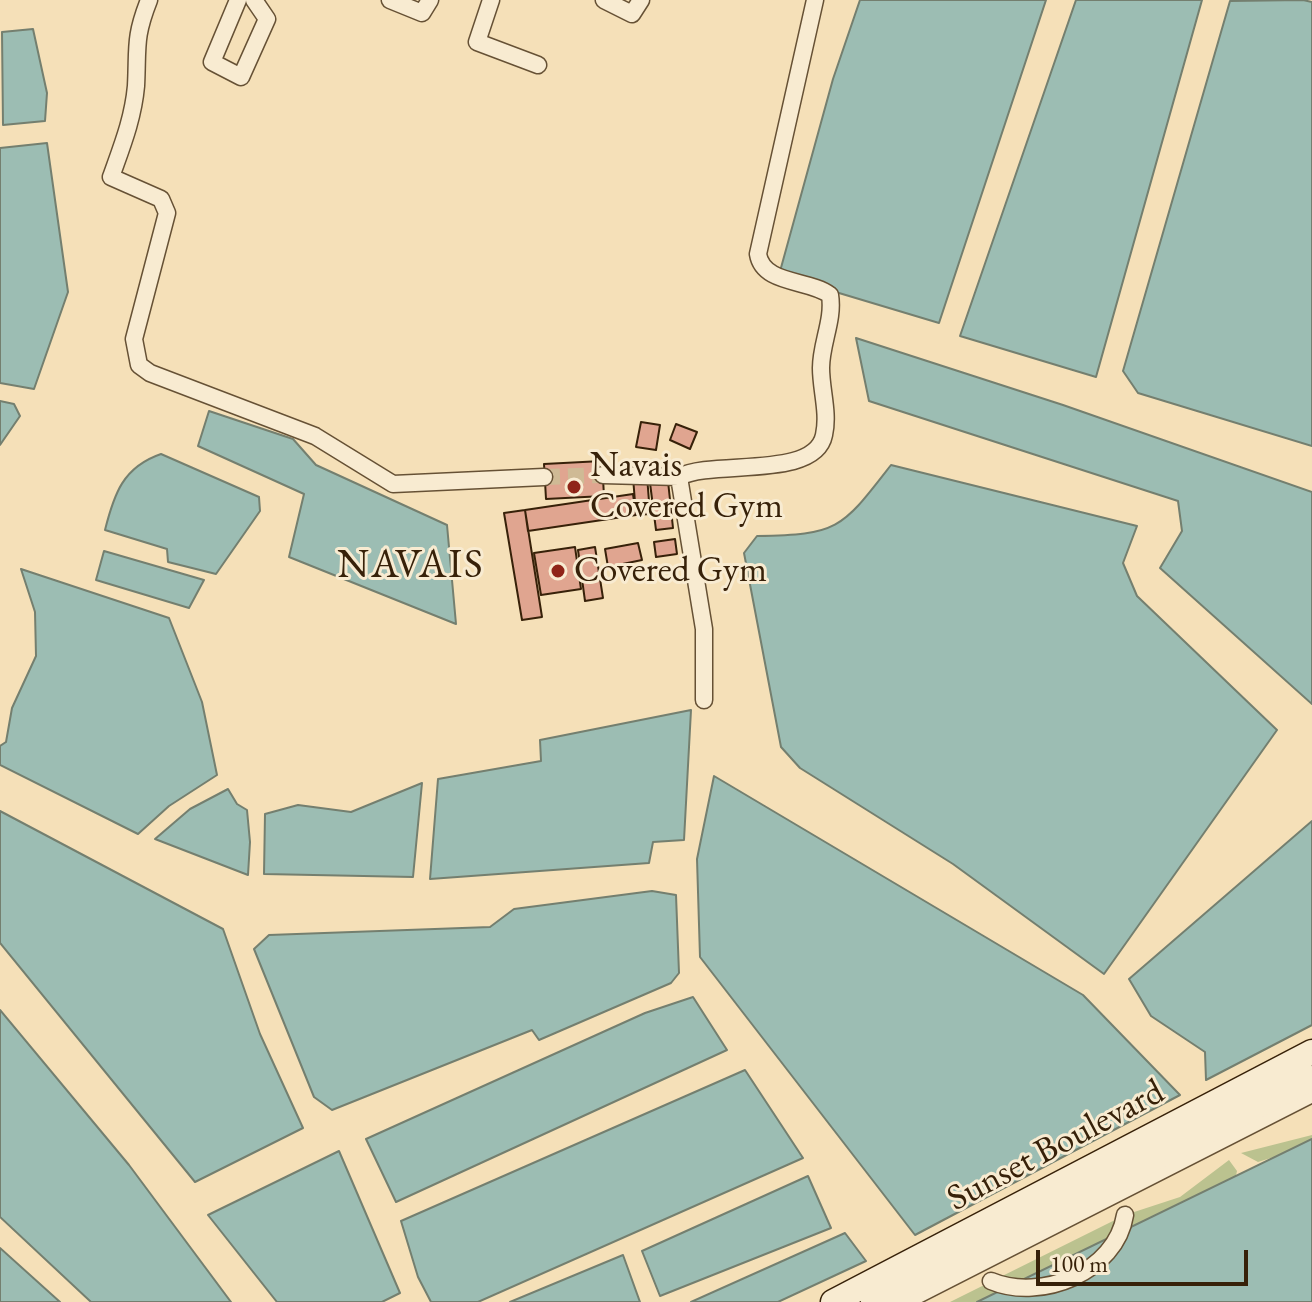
<!DOCTYPE html>
<html>
<head>
<meta charset="utf-8">
<style>
	body { margin:0 }
	#map { position:relative; width:1312px; height:1302px; overflow:hidden; background:#f5e0b8; font-family:"EB Garamond",serif }
	canvas { display:block }
	.scale { position:absolute; left:1036px; top:1250px; width:212px; height:36px; box-sizing:border-box; border:4px solid #372109; border-top:0; padding-left:10px; font-size:24px; line-height:28px; white-space:nowrap; color:#372109; -webkit-text-stroke:6px #f8ebd1; paint-order:stroke }
</style>
</head>
<body>
<div id="map">
<canvas width="1312" height="1302"></canvas>
<div class="scale">100 m</div>
</div>
<script>
const ctx = document.querySelector('canvas').getContext('2d');
ctx.lineJoin = 'round';
function paint(path, color) { ctx.fillStyle = color; ctx.fill(path, 'evenodd'); }
function stroke(path, color, width, dash) { ctx.strokeStyle = color; ctx.lineWidth = width; ctx.lineCap = dash ? 'butt' : 'round'; ctx.setLineDash(dash || []); ctx.stroke(path); }
function write(font, color, halo, rows, align = 'center') {
  ctx.font = font + ' "EB Garamond",serif'; ctx.lineWidth = 6; ctx.setLineDash([]); ctx.textBaseline = 'middle'; ctx.strokeStyle = halo; ctx.fillStyle = color; for (const [text, x, y, turn = 0] of rows) {
    ctx.save(); ctx.translate(x, y); ctx.rotate((+turn || 0) * Math.PI / 180); ctx.textAlign = isNaN(turn) ? turn : align; if (halo) ctx.strokeText(text, 0, 0); ctx.fillText(text, 0, 0); ctx.restore();
  }
}
paint(new Path2D(`
	M 1312,1135 L 1312,1151 L 1287,1153 L 1258,1162 L 1241,1153 Z
	M 1229,1160 L 1237,1171 L 1234,1184 L 1014,1302 L 950,1302 L 1125,1215 L 1180,1197 Z`), '#bbc28f');
const water = new Path2D(`
	M 860,0 L 1046,0 L 939,323 L 779,275 L 833,79 Z
	M 1076,0 L 1202,0 L 1096,377 L 960,336 Z
	M 1303,0 L 1312,2 L 1312,446 L 1138,393 L 1123,371 L 1230,1 Z
	M 33,29 L 47,93 L 45,121 L 3,125 L 2,32 Z
	M 47,143 L 68,292 L 34,389 L 0,383 L 0,148 Z
	M 856,338 L 1063,405 L 1312,492 L 1312,704 L 1160,568 L 1182,531 L 1178,501 L 869,401 Z
	M 0,401 L 14,404 L 20,416 L 0,445 Z
	M 209,411 L 293,439 L 316,465 L 447,525 L 456,624 L 289,557 L 304,494 L 198,446 Z
	M 161,454 L 259,497 L 260,511 L 216,574 L 168,562 L 167,549 L 105,530 C 114,494 123,467 161,454 Z
	M 891,465 L 1137,526 L 1123,563 L 1137,596 L 1277,730 L 1104,974 L 953,864 L 800,768 L 781,747 L 744,553 L 757,536 C 839,535 842,528 891,465 Z
	M 104,551 L 204,580 L 189,608 L 96,580 Z
	M 21,569 L 169,618 L 202,702 L 217,775 L 169,806 L 138,834 L 0,765 L 0,746 L 6,742 L 12,708 L 36,656 L 35,612 Z
	M 691,710 L 684,840 L 653,842 L 649,863 L 430,879 L 438,779 L 541,761 L 540,740 Z
	M 714,776 L 1083,995 L 1180,1095 L 915,1235 L 700,957 L 697,859 Z
	M 422,783 L 413,877 L 264,874 L 265,814 L 298,805 L 351,812 Z
	M 228,789 L 237,804 L 247,810 L 250,842 L 248,875 L 155,839 L 190,809 Z
	M 0,811 L 223,929 L 260,1034 L 303,1128 L 195,1182 L 0,943 Z
	M 1312,821 L 1312,1025 L 1206,1080 L 1205,1052 L 1151,1016 L 1129,979 Z
	M 652,891 L 676,895 L 679,973 L 671,983 L 539,1040 L 532,1030 L 332,1110 L 314,1097 L 254,949 L 269,935 L 490,927 L 514,909 Z
	M 693,997 L 727,1050 L 396,1202 L 366,1139 L 645,1013 Z
	M 0,1010 L 129,1165 L 231,1302 L 91,1302 L 0,1217 Z
	M 745,1070 L 803,1158 L 478,1302 L 431,1302 L 418,1277 L 401,1221 Z
	M 1312,1139 L 1312,1302 L 977,1302 Z
	M 339,1151 L 400,1293 L 382,1302 L 277,1302 L 208,1215 Z
	M 808,1176 L 831,1228 L 660,1296 L 642,1251 Z
	M 845,1233 L 866,1261 L 778,1302 L 691,1302 Z
	M 0,1248 L 60,1302 L 0,1302 Z
	M 623,1255 L 640,1302 L 510,1302 Z`);
paint(water, '#9cbdb3');
stroke(water, '#747f6f', 2);
const building = new Path2D(`
	M 641,422 L 660,425 L 656,450 L 636,447 Z
	M 676,424 L 697,432 L 690,449 L 670,440 Z
	M 602,461 L 604,496 L 546,499 L 544,464 Z
	M 647,476 L 650,514 L 636,515 L 633,477 Z
	M 668,481 L 673,528 L 656,530 L 650,483 Z
	M 633,494 L 636,515 L 528,531 L 525,510 Z
	M 525,510 L 542,617 L 522,620 L 504,513 Z
	M 675,539 L 677,554 L 656,557 L 654,542 Z
	M 638,543 L 642,560 L 608,567 L 605,549 Z
	M 575,547 L 581,589 L 541,595 L 534,553 Z
	M 595,547 L 603,598 L 585,601 L 578,550 Z`);
paint(building, '#e0a590');
stroke(building, '#372109', 2);
stroke(new Path2D(`
	M 544,477 L 603,475`), '#cfba95', 16, [16, 8]);
const street = new Path2D(`
	M 149,0 C 134,38 138,47 136,86 C 133,119 122,146 111,177 L 161,199 L 167,213 L 134,339 L 139,365 L 150,373 L 315,436 L 393,484 L 544,477
	M 238,0 L 212,62 L 241,77 L 267,19 L 254,0
	M 390,0 L 422,13 L 430,0
	M 491,0 L 477,42 L 538,65
	M 604,0 L 632,14 L 641,0
	M 603,475 L 679,477 L 704,629 L 704,700
	M 679,477 C 713,459 815,480 824,435 C 829,413 821,390 821,368 C 821,343 834,320 830,295 C 809,279 763,285 758,254 L 815,0
	M 991,1281 C 1041,1302 1116,1272 1125,1215
	M 904,1302 L 1312,1094`);
const secondary = new Path2D(`
	M 833,1302 L 1312,1052
	M 873,1302 L 1312,1078`);
stroke(street, '#665135', 19);
stroke(secondary, '#372109', 27);
stroke(street, '#f8ebd1', 16);
stroke(secondary, '#f8ebd1', 24);
for (const [x, y, r, color] of [
	[574,487,8,"#8f2418"],
	[558,571,8,"#8f2418"]
]) { const dot = new Path2D(); dot.arc(x, y, r, 0, 2 * Math.PI); ctx.fillStyle = color; ctx.fill(dot); stroke(dot, '#f8ebd1', 3); }
write('36px', '#372109', '#f8ebd1', [
	["Navais",590,466],
	["Covered Gym",590,507],
	["Covered Gym",574,571]
], 'left');
write('36px', '#372109', '#f8ebd1', [
	["Sunset Boulevard",1056,1146,-28]
]);
ctx.letterSpacing = '2px';
write('40px', '#372109', '#f8ebd1', [
	["NAVAIS",411,566]
]);
ctx.letterSpacing = '0px';
</script>
</body>
</html>
